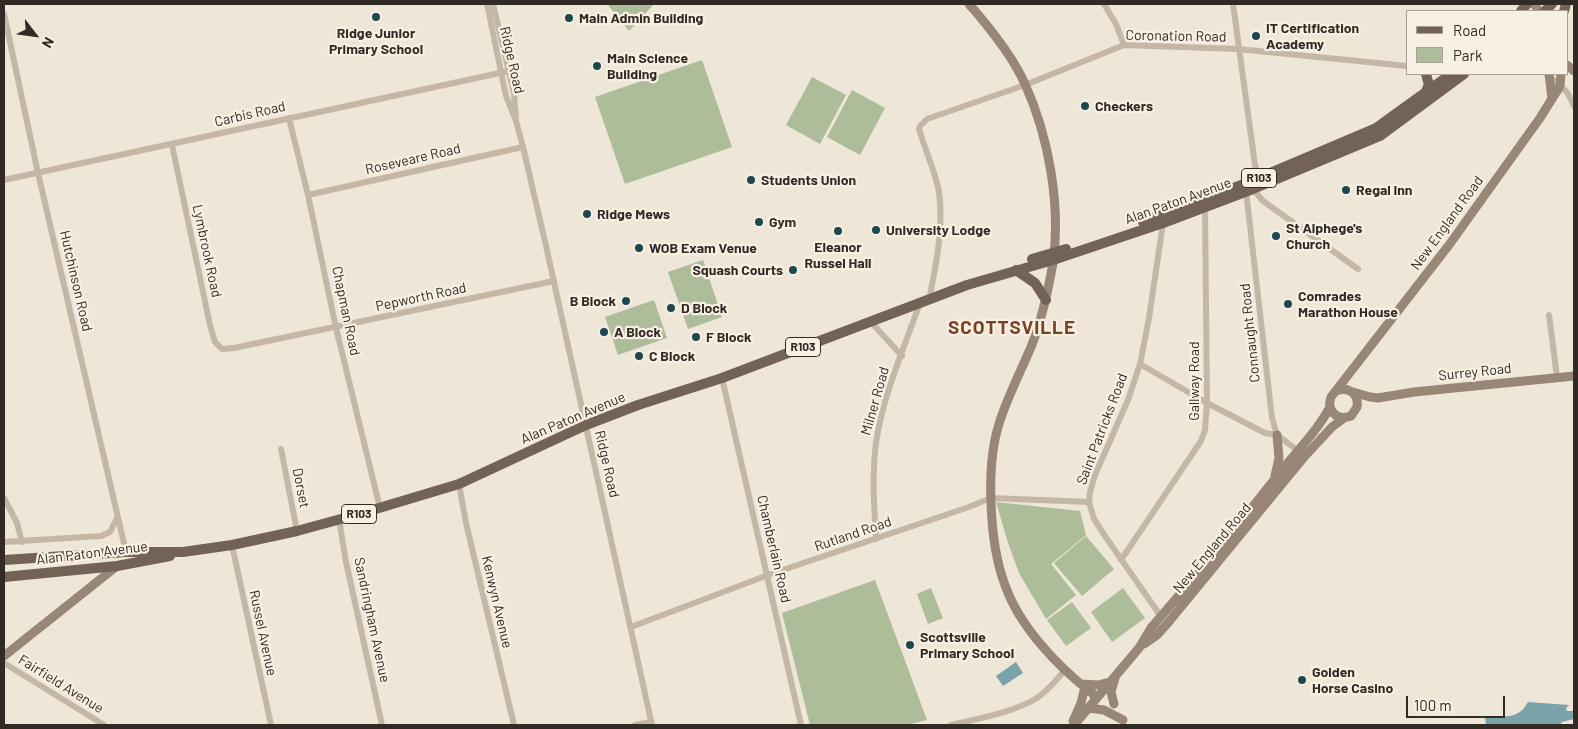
<!DOCTYPE html>
<html>
<head>
<meta charset="utf-8">
<style>
	body { margin:0 }
	#map { position:relative; width:1578px; height:729px; overflow:hidden; background:#eee6d7; font-family:Barlow,sans-serif }
	canvas { display:block }
	.frame { position:absolute; inset:0; border:5px solid #312a25; pointer-events:none }
	.legend { position:absolute; left:1406px; top:10px; width:162px; height:65px; box-sizing:border-box; background:#f7f0e3; border:1px solid #a8a197; margin:0; padding:6px 9px; list-style:none; font-size:15px; color:#312a25 }
	.legend li { display:flex; align-items:center; gap:10px; height:25px }
	.legend b { width:25px; border:1px solid #a8a197 }
	.north { position:absolute; left:10px; top:10px; width:50px; height:50px; -webkit-text-stroke:4px #f7f0e3; paint-order:stroke; rotate:120deg; font-size:14px; font-weight:700; line-height:20px; text-align:center; color:#312a25 }
	.north::after { content:''; display:block; margin:auto; width:18px; height:22px; background:#312a25; clip-path:polygon(50% 0,100% 100%,50% 72%,0 100%) }
	.scale { position:absolute; left:1406px; top:696px; width:99px; height:22px; box-sizing:border-box; border:2px solid #312a25; border-top:0; padding-left:6px; font-size:15px; line-height:18px; white-space:nowrap; color:#312a25; -webkit-text-stroke:4px #f7f0e3; paint-order:stroke }
</style>
</head>
<body>
<div id="map">
<canvas width="1578" height="729"></canvas>
<div class="frame"></div>
<ul class="legend">
<li><b style="height:6px;background:#736357"></b>Road</li>
<li><b style="height:14px;background:#adbc99"></b>Park</li>
</ul>
<div class="north">N</div>
<div class="scale">100 m</div>
</div>
<script>
const ctx = document.querySelector('canvas').getContext('2d');
ctx.lineJoin = 'round';
function paint(path, color) { ctx.fillStyle = color; ctx.fill(path, 'evenodd'); }
function stroke(path, color, width, dash) { ctx.strokeStyle = color; ctx.lineWidth = width; ctx.lineCap = dash ? 'butt' : 'round'; ctx.setLineDash(dash || []); ctx.stroke(path); }
function write(font, color, halo, rows, align = 'center') {
  ctx.font = font + ' Barlow,sans-serif'; ctx.lineWidth = 4.5; ctx.setLineDash([]); ctx.textBaseline = 'middle'; ctx.strokeStyle = halo; ctx.fillStyle = color; for (const [text, x, y, turn = 0] of rows) {
    ctx.save(); ctx.translate(x, y); ctx.rotate((+turn || 0) * Math.PI / 180); ctx.textAlign = isNaN(turn) ? turn : align; if (halo) ctx.strokeText(text, 0, 0); ctx.fillText(text, 0, 0); ctx.restore();
  }
}
paint(new Path2D(`
	M 607,4 L 654,4 L 629,31 Z
	M 702,60 L 732,147 L 625,184 L 595,97 Z
	M 812,77 L 846,95 L 820,144 L 786,125 Z
	M 852,90 L 885,108 L 860,155 L 827,137 Z
	M 703,260 L 722,317 L 688,329 L 668,272 Z
	M 654,300 L 667,338 L 618,355 L 605,317 Z
	M 996,502 L 1080,511 L 1086,535 L 1051,564 L 1076,595 L 1046,619 L 1019,573 L 1008,543 Z
	M 1086,536 L 1114,569 L 1082,596 L 1054,563 Z
	M 875,580 L 927,720 L 907,725 L 810,725 L 782,613 Z
	M 931,588 L 943,618 L 928,624 L 917,594 Z
	M 1123,588 L 1145,618 L 1112,642 L 1091,612 Z
	M 1072,602 L 1091,628 L 1066,646 L 1047,620 Z`), '#adbc99');
paint(new Path2D(`
	M 1016,662 L 1023,673 L 1003,686 L 996,676 Z
	M 1528,702 L 1569,705 L 1566,708 L 1567,711 L 1573,711 L 1574,719 L 1562,722 L 1560,725 L 1486,725 L 1485,717 C 1504,715 1518,721 1528,702 Z`), '#79a2a9');
stroke(new Path2D(`
	M 487,4 L 506,96 L 516,121 L 523,147 L 544,237 L 652,725
	M 493,4 L 514,94 L 516,117
	M 1104,4 L 1116,24 L 1124,45
	M 1233,4 L 1255,165 L 1259,178
	M 4,14 L 38,173 L 126,552
	M 1550,77 L 1567,92 L 1574,106
	M 289,118 L 308,195 L 336,328 L 380,508
	M 172,145 L 210,325 L 215,342 L 222,349 L 234,348 L 554,281
	M 4,180 L 509,71
	M 1253,189 L 1263,201 L 1358,269
	M 1246,191 L 1272,418 L 1277,435 L 1301,453
	M 308,195 L 523,147
	M 929,300 C 936,265 944,227 939,192 C 935,170 925,150 919,129 L 920,126 L 927,119 L 1025,85 L 1124,45 L 1238,49 L 1407,66
	M 1549,315 L 1557,377
	M 871,322 L 902,356
	M 1140,364 L 1207,403 L 1265,433 L 1277,435
	M 722,378 L 801,725
	M 281,449 L 297,531
	M 459,484 L 466,523 L 514,725
	M 4,498 L 17,523 L 22,542
	M 339,519 L 346,562 L 382,725
	M 876,539 C 874,507 872,475 876,443 C 883,395 904,348 920,303
	M 4,542 L 101,536 L 110,532 L 117,518
	M 232,545 L 271,725
	M 1121,560 L 1201,441 L 1205,430 L 1207,403 L 1205,207
	M 1162,618 L 1107,539 L 1094,519 L 1089,502 L 1090,492 L 1095,475 L 1128,400 L 1140,364 L 1149,318 L 1163,223
	M 631,627 L 768,575 L 969,507 L 991,498 L 1089,502
	M 4,663 L 104,725
	M 635,725 L 651,722
	M 951,725 C 976,719 1015,712 1037,698 C 1048,691 1056,680 1065,670`), '#c5b7a5', 6);
stroke(new Path2D(`
	M 969,4 C 990,28 1012,55 1025,84 C 1049,137 1061,206 1053,263 C 1048,291 1042,320 1031,347 C 1020,373 1007,398 999,424 C 991,449 990,477 991,503 C 992,531 995,559 1005,585 C 1019,626 1058,667 1092,693 L 1096,699
	M 1534,4 L 1539,11
	M 1567,65 L 1574,71
	M 1549,74 L 1552,99
	M 1336,391 C 1349,386 1359,394 1357,407 L 1351,416 C 1337,421 1326,411 1331,397 L 1449,245 L 1540,118 L 1560,86 L 1561,74
	M 1353,392 L 1370,397 L 1378,398 L 1414,392 L 1574,376
	M 1275,476 L 1279,458 L 1277,435
	M 1144,644 L 1157,635 L 1167,624 L 1305,456 L 1332,427 L 1344,418
	M 4,656 L 117,566
	M 1081,684 L 1098,685 L 1110,682
	M 1114,704 L 1111,692 L 1115,678
	M 1088,708 L 1104,710 L 1123,720
	M 1073,721 L 1081,703 L 1085,687
	M 1074,725 L 1139,648 L 1151,628 C 1195,577 1239,525 1281,471 C 1298,450 1317,431 1330,407`), '#988676', 9);
stroke(new Path2D(`
	M 1521,11 L 1527,4
	M 1545,11 L 1552,4
	M 1564,11 L 1566,4
	M 1425,93 L 1429,85 L 1426,74
	M 1143,222 L 1244,184 L 1376,128 L 1451,74
	M 1032,259 L 1066,249
	M 1016,270 L 1035,283 L 1046,300
	M 4,560 L 126,552 L 183,552 L 232,545 L 297,531 L 359,514 L 459,484 L 586,425 L 638,405 L 722,378 L 967,285 L 1053,260 L 1163,223 L 1253,189 L 1380,136 L 1464,74
	M 4,577 L 117,566 L 170,556`), '#736357', 10);
for (const [x, y, r, color] of [
	[376,17,5,"#1e474f"],
	[569,18,5,"#1e474f"],
	[1256,36,5,"#1e474f"],
	[597,66,5,"#1e474f"],
	[1085,106,5,"#1e474f"],
	[751,180,5,"#1e474f"],
	[1346,190,5,"#1e474f"],
	[587,214,5,"#1e474f"],
	[759,222,5,"#1e474f"],
	[876,230,5,"#1e474f"],
	[838,231,5,"#1e474f"],
	[1276,236,5,"#1e474f"],
	[639,248,5,"#1e474f"],
	[793,270,5,"#1e474f"],
	[626,301,5,"#1e474f"],
	[1288,304,5,"#1e474f"],
	[671,308,5,"#1e474f"],
	[604,332,5,"#1e474f"],
	[696,337,5,"#1e474f"],
	[639,356,5,"#1e474f"],
	[910,645,5,"#1e474f"],
	[1302,680,5,"#1e474f"]
]) { const dot = new Path2D(); dot.arc(x, y, r, 0, 2 * Math.PI); ctx.fillStyle = color; ctx.fill(dot); stroke(dot, '#f7f0e3', 2); }
for (const [x, y, w] of [
	[1259,178,35],
	[803,347,35],
	[359,514,35]
]) { const box = new Path2D(); box.roundRect(x - w / 2, y - 9.5, w, 19, 4); ctx.fillStyle = '#f7f0e3'; ctx.fill(box); stroke(box, '#312a25', 1); }
write('bold 12px', '#312a25', null, [
	["R103",1259,178],
	["R103",803,347],
	["R103",359,514]
]);
write('bold 14px', '#312a25', '#f7f0e3', [
	["Main Admin Building",579,18],
	["IT Certification",1266,28],
	["Academy",1266,44],
	["Ridge Junior",376,33,"center"],
	["Primary School",376,49,"center"],
	["Main Science",607,58],
	["Building",607,74],
	["Checkers",1095,106],
	["Students Union",761,180],
	["Regal Inn",1356,190],
	["Ridge Mews",597,214],
	["Gym",769,222],
	["St Alphege's",1286,228],
	["Church",1286,244],
	["University Lodge",886,230],
	["Eleanor",838,247,"center"],
	["Russel Hall",838,263,"center"],
	["WOB Exam Venue",649,248],
	["Squash Courts",783,270,"right"],
	["Comrades",1298,296],
	["Marathon House",1298,312],
	["B Block",616,301,"right"],
	["D Block",681,308],
	["A Block",614,332],
	["F Block",706,337],
	["C Block",649,356],
	["Scottsville",920,637],
	["Primary School",920,653],
	["Golden",1312,672],
	["Horse Casino",1312,688]
], 'left');
write('14px', '#312a25', '#f7f0e3', [
	["Coronation Road",1176,36,1],
	["Ridge Road",512,60,77],
	["Carbis Road",250,114,-13],
	["Roseveare Road",413,159,-13],
	["Alan Paton Avenue",1178,201,-20],
	["New England Road",1447,223,-54],
	["Lymbrook Road",207,251,78],
	["Hutchinson Road",76,281,77],
	["Pepworth Road",421,297,-12],
	["Chapman Road",346,311,78],
	["Connaught Road",1250,333,-96],
	["Surrey Road",1475,372,-6],
	["Gallway Road",1194,381,-90],
	["Milner Road",875,401,-74],
	["Alan Paton Avenue",573,418,-23],
	["Saint Patricks Road",1102,429,-69],
	["Ridge Road",607,464,77],
	["Dorset",301,488,79],
	["Rutland Road",853,534,-19],
	["New England Road",1212,548,-50],
	["Chamberlain Road",774,549,77],
	["Alan Paton Avenue",92,553,-7],
	["Kenwyn Avenue",497,602,77],
	["Sandringham Avenue",372,620,78],
	["Russel Avenue",263,633,78],
	["Fairfield Avenue",61,684,32]
]);
ctx.letterSpacing = '1px';
write('bold 19px', '#7a4225', '#f7f0e3', [
	["SCOTTSVILLE",1012,328]
]);
ctx.letterSpacing = '0px';
</script>
</body>
</html>
